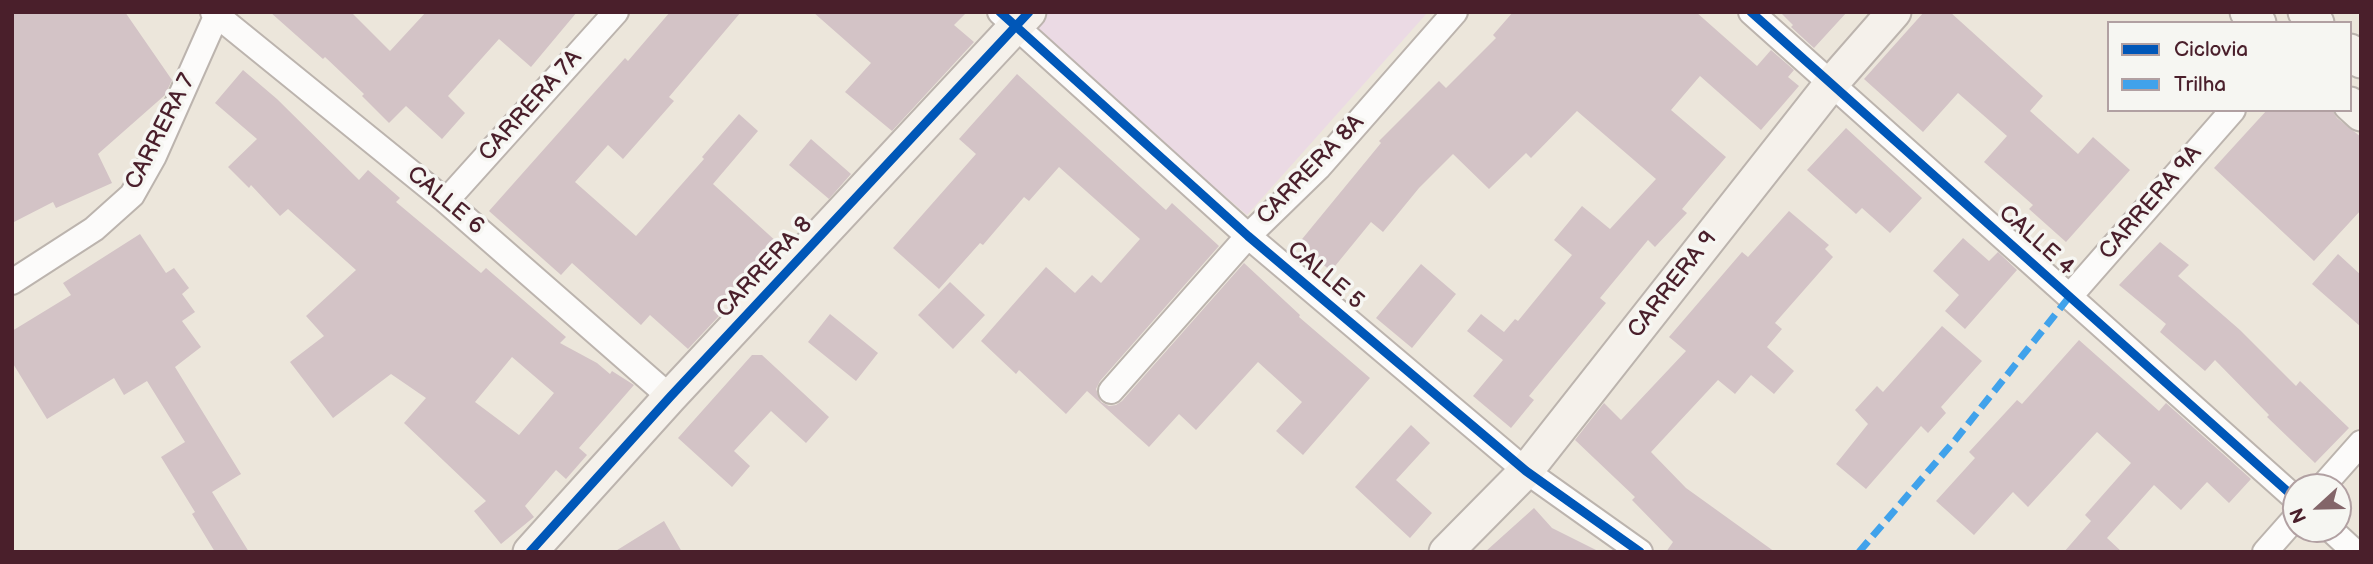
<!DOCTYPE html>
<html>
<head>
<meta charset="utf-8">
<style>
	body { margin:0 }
	#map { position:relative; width:2373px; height:564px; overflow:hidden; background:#ece6db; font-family:"Balsamiq Sans",sans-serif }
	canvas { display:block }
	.frame { position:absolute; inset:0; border:14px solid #4a1f2b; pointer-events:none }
	.legend { position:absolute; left:2107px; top:21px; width:245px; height:91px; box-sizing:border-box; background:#f6f6f2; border:2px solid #b1a0a2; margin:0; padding:9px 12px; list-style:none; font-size:21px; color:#4a1f2b }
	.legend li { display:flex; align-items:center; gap:14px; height:35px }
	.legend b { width:35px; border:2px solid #b1a0a2 }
	.north { position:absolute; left:2282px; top:473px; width:70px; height:70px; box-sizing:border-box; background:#f6f6f2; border:2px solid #b1a0a2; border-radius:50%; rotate:248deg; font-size:19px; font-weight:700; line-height:28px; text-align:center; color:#4a1f2b }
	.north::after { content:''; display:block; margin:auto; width:24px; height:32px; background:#836569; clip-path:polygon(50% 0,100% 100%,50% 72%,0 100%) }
</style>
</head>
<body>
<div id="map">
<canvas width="2373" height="564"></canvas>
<div class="frame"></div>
<ul class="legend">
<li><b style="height:9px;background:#0057b8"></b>Ciclovia</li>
<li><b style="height:9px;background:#40a2eb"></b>Trilha</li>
</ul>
<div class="north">N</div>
</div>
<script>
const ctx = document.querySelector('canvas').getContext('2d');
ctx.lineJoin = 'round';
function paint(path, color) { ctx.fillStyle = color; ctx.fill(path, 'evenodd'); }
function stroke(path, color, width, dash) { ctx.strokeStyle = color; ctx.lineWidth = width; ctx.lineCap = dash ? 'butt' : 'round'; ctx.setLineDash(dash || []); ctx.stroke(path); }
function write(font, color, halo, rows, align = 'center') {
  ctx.font = font + ' "Balsamiq Sans",sans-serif'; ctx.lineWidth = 7; ctx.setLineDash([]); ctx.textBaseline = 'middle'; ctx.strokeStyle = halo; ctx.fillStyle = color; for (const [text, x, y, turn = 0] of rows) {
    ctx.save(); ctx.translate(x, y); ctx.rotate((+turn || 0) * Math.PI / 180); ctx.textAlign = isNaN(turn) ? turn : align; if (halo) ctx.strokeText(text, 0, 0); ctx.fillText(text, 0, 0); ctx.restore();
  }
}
paint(new Path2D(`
	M 1042,12 L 1428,12 L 1247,215 L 1028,27 Z`), '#ebdae4');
paint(new Path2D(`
	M 12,12 L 125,12 L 172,80 L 165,95 L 98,154 L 112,183 L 56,208 L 53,202 L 12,223 Z
	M 270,12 L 351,12 L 390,51 L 426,12 L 577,12 L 531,67 L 499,39 L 448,96 L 465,113 L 442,139 L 406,106 L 389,123 L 362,96 L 364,94 L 325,57 L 323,59 Z
	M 670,12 L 741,12 L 669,97 L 674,101 L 623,159 L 608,145 L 575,182 L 636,236 L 704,159 L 702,157 L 739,114 L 758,131 L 713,184 L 778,243 L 739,287 L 736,284 L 713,310 L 719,316 L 688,349 L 650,315 L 641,325 L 572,263 L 561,275 L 489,211 L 625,58 L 628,61 Z
	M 813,12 L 967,12 L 954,25 L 974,42 L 892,131 L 845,92 L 871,63 Z
	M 1513,12 L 1696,12 L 1757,66 L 1771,50 L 1794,70 L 1788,77 L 1799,86 L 1761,130 L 1700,76 L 1671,110 L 1726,157 L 1682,209 L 1687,213 L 1655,247 L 1648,240 L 1600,298 L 1606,303 L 1529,396 L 1534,400 L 1511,428 L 1473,396 L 1503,360 L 1467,331 L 1481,314 L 1504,332 L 1515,319 L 1518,321 L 1572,255 L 1554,240 L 1582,206 L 1610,229 L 1656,179 L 1577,111 L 1531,158 L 1526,153 L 1489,189 L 1453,154 L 1419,188 L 1383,232 L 1371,222 L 1331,271 L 1298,244 L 1381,143 L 1379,141 L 1439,81 L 1446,88 L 1496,38 L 1493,35 Z
	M 1780,12 L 1847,12 L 1814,48 L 1791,27 L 1793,25 Z
	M 1924,12 L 1950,12 L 2043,96 L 2030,111 L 2078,154 L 2093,137 L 2130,170 L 2066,242 L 2029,209 L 2033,205 L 1984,162 L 2007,136 L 1958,93 L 1923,132 L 1864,79 Z
	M 243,70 L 277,99 L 359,180 L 368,170 L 400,198 L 396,202 L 481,273 L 486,268 L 566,337 L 560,343 L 597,363 L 610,374 L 612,371 L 634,385 L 579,448 L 587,455 L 566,479 L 556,470 L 525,506 L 534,517 L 501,544 L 474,511 L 486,501 L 404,423 L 426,398 L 391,374 L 333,418 L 290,362 L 324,336 L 306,316 L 356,270 L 288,209 L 280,216 L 251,185 L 249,188 L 228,167 L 257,139 L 215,103 ZM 512,357 L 554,393 L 519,435 L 475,402 Z
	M 1017,74 L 1166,210 L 1172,203 L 1219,246 L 1100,381 L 1096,389 L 1101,402 L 1109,406 L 1116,405 L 1122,401 L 1244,263 L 1300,315 L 1299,317 L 1370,378 L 1303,455 L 1276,431 L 1302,402 L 1258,362 L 1196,430 L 1179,414 L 1149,447 L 1087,391 L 1066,414 L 1019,370 L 1016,374 L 981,341 L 1046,267 L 1075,293 L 1092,275 L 1101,283 L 1140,239 L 1059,167 L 1029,201 L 1024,197 L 983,245 L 980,243 L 939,289 L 893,248 L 976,154 L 959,139 Z
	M 2267,110 L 2332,110 L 2337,118 L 2361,137 L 2361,210 L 2314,261 L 2214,168 Z
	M 1846,128 L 1922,198 L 1890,233 L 1862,208 L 1856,214 L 1807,170 Z
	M 811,139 L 851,174 L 829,199 L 789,165 Z
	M 1789,211 L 1829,245 L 1825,249 L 1833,257 L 1775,323 L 1782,329 L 1767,347 L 1794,371 L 1774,394 L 1751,375 L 1735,394 L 1718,380 L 1651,452 L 1686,488 L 1775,552 L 1666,552 L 1673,542 L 1632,500 L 1635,497 L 1575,440 L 1604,403 L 1621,420 L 1686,351 L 1669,337 L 1742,252 L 1748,257 Z
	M 140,234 L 166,273 L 174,268 L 189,288 L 182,294 L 195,312 L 182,321 L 201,347 L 175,367 L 241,474 L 212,492 L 249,552 L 215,552 L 192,514 L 195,512 L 161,457 L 185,442 L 147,381 L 124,395 L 114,378 L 47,419 L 12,362 L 12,331 L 71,295 L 63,283 Z
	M 1963,238 L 1989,261 L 1998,252 L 2017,270 L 1965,329 L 1945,311 L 1959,295 L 1933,271 Z
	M 2160,242 L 2189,265 L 2178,276 L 2240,330 L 2296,386 L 2300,381 L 2349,428 L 2315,463 L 2267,417 L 2269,415 L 2215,360 L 2205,371 L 2160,332 L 2166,324 L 2119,285 Z
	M 2338,254 L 2361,275 L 2361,327 L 2312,284 Z
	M 1421,264 L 1456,294 L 1412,348 L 1376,318 Z
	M 950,282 L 985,315 L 953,349 L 918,315 Z
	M 830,314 L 878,353 L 856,381 L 808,342 Z
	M 1942,326 L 1982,361 L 1941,407 L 1946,413 L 1928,433 L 1921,426 L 1866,489 L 1836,464 L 1868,424 L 1855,410 L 1877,386 L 1883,392 Z
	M 2079,340 L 2159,411 L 2166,403 L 2251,479 L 2229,503 L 2207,482 L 2181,510 L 2154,485 L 2107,538 L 2122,552 L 2064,552 L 2091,521 L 2085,515 L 2131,463 L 2097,432 L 2028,507 L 2013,492 L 1974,535 L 1936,501 L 1975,458 L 1969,452 L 2017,400 L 2022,404 Z
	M 752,355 L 762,355 L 829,417 L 806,443 L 771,411 L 734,451 L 750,466 L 732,487 L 678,438 Z
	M 1411,425 L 1430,443 L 1396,480 L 1432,513 L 1410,538 L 1355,487 Z
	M 1534,508 L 1552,528 L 1600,552 L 1485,552 Z
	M 664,521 L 682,552 L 614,552 Z`), '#d3c3c6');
const street = new Path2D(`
	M 213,12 L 446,201 L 670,397
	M 1000,12 L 1248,236 L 1526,471 L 1640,552
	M 1751,12 L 2296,499
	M 446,201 L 616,12
	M 12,282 L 94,229 L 132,195 L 154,156 L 218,12
	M 2070,296 L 2233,110
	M 1111,391 L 1248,236 L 1318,168 L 1455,12
	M 2322,487 L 2361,443
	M 2330,529 L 2355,552
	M 2265,552 L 2296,517`);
const secondary = new Path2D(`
	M 2247,12 L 2259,23
	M 2305,12 L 2317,23
	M 2350,51 L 2361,61
	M 2350,104 L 2361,114
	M 530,552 L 670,397 L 1029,12
	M 1446,552 L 1526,471 L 1831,84 L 1894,12`);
stroke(street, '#bcb4ae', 28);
stroke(secondary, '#bcb4ae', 37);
stroke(street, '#fcfbfa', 24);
stroke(secondary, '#f5f1eb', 33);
stroke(new Path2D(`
	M 1859,552 L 1956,439 L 2070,296`), '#40a2eb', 7, [14, 7]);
stroke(new Path2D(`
	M 1000,12 L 1248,236 L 1526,471 L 1640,552
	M 1751,12 L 2296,499
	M 530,552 L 670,397 L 1029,12`), '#0057b8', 9);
write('23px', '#4a1f2b', '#f6f6f2', [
	["CARRERA 7A",531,106,-48],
	["CARRERA 7",161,132,-63],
	["CARRERA 8A",1311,170,-46],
	["CALLE 6",445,201,40],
	["CARRERA 9A",2151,203,-49],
	["CALLE 4",2036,241,42],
	["CARRERA 8",765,268,-47],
	["CALLE 5",1325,276,40],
	["CARRERA 9",1673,285,-52]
]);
</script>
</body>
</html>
